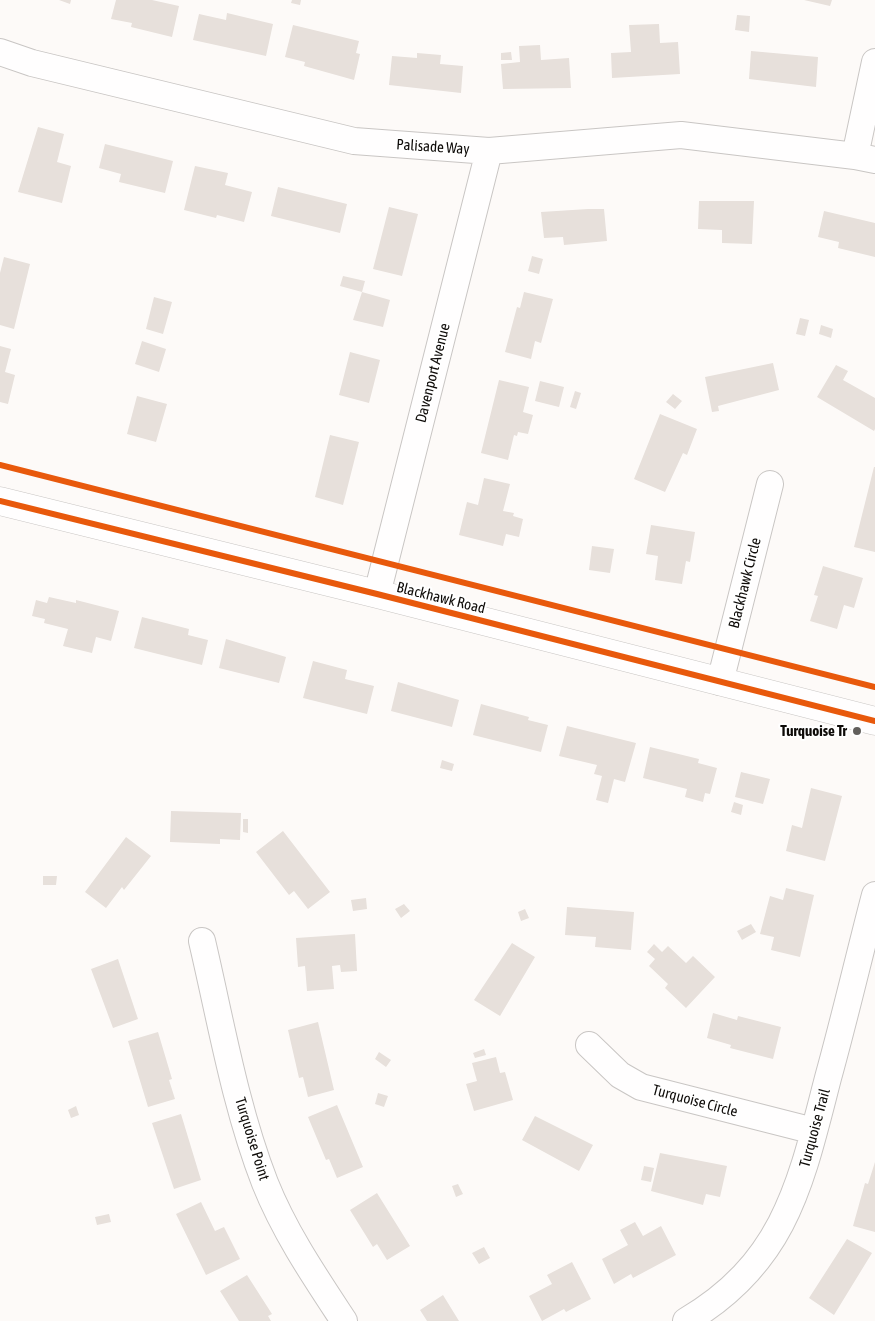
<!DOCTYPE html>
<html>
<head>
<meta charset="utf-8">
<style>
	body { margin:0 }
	canvas { display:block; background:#fdfaf8 }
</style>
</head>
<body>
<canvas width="875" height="1321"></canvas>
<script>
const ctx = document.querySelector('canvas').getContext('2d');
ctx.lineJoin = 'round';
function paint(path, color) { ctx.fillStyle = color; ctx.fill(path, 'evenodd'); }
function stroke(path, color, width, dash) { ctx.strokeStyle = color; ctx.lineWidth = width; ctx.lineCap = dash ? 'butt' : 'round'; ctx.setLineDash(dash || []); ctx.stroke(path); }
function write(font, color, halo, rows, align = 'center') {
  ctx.font = font + ' "Asap Condensed",sans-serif'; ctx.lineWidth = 4; ctx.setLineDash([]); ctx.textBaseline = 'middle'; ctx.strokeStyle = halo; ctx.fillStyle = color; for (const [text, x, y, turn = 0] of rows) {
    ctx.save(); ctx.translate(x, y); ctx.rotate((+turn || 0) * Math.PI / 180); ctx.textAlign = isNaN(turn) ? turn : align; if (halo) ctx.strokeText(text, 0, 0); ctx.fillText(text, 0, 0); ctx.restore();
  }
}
paint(new Path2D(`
	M 59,0 L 71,0 L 70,4 Z
	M 116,0 L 152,0 L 179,6 L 172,37 L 131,27 L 132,23 L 111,19 Z
	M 292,0 L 301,0 L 300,5 L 291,3 Z
	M 804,0 L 832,0 L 830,6 Z
	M 227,13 L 273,24 L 266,56 L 193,40 L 199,14 L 226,20 Z
	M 737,15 L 750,16 L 749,32 L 735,30 Z
	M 659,24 L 660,43 L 678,42 L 680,74 L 612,78 L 611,53 L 631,52 L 629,25 Z
	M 293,25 L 359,41 L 356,53 L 360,54 L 354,80 L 304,66 L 305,62 L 285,57 Z
	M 540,45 L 541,60 L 569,58 L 571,88 L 503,89 L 501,64 L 520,62 L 519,46 Z
	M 751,51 L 818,57 L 816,87 L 749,79 Z
	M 511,52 L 512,60 L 501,60 L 501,53 Z
	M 417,53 L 441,55 L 440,64 L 463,66 L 461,93 L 389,85 L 392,56 L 417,58 Z
	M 38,127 L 64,134 L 57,162 L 71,166 L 62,203 L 18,192 Z
	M 105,144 L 173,161 L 165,193 L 119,182 L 121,174 L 99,168 Z
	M 195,166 L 228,173 L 225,185 L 252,192 L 244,222 L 217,215 L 216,218 L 184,210 Z
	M 278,187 L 347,204 L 340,233 L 271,216 Z
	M 699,201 L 754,201 L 752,244 L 722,243 L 722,230 L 698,229 Z
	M 389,207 L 418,214 L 402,276 L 373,269 Z
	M 588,209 L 604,209 L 607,241 L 564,245 L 563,237 L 544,238 L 541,212 Z
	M 824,211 L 875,223 L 875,257 L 838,248 L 839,242 L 818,237 Z
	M 532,256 L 543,259 L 539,274 L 528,271 Z
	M 4,257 L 30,264 L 14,329 L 0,325 L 0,273 Z
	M 343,276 L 365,281 L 362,292 L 390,300 L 383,327 L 353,320 L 362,292 L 340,286 Z
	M 524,292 L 553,299 L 541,343 L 535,341 L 531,359 L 505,352 L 517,307 L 520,308 Z
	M 154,297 L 172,302 L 163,334 L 146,329 Z
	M 800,318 L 809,320 L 805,336 L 796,334 Z
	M 821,325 L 833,329 L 831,338 L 819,334 Z
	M 142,341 L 166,349 L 159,372 L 135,364 Z
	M 0,346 L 11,349 L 5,372 L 15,375 L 8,404 L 0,402 Z
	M 350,352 L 380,360 L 369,403 L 339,395 Z
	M 773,363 L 779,390 L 718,406 L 719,411 L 712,412 L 705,377 Z
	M 836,365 L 848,371 L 843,380 L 875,398 L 875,429 L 874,431 L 817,397 Z
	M 499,380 L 529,387 L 523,412 L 533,415 L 528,434 L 518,432 L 517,436 L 514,435 L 508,460 L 481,453 Z
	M 540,381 L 564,387 L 559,407 L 535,401 Z
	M 575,391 L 581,393 L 576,409 L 570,407 Z
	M 673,394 L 682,401 L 675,409 L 666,402 Z
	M 137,396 L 167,404 L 156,442 L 127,434 Z
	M 660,414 L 697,429 L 687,455 L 683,453 L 665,492 L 634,479 Z
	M 330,435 L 359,442 L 343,505 L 315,497 Z
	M 874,467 L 875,467 L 875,552 L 854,547 Z
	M 484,478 L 510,484 L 503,511 L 514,513 L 513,516 L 523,519 L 519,537 L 506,534 L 503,546 L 459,535 L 467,502 L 478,505 Z
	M 651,525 L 695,532 L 690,562 L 686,561 L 682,584 L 655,580 L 658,556 L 646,554 Z
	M 592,546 L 614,549 L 610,573 L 589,570 Z
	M 823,566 L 863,578 L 854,608 L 844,605 L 837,629 L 810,621 L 818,596 L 814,595 Z
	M 49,597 L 76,603 L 76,600 L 119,611 L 111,641 L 96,637 L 92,653 L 63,646 L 68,629 L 44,623 L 45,619 L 32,616 L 36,600 L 47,603 Z
	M 142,617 L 189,629 L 188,635 L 208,640 L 202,665 L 134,648 Z
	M 226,639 L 286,657 L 279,683 L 219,668 Z
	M 313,661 L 347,670 L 345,679 L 374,686 L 367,714 L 303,698 Z
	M 398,682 L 459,700 L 452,727 L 391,711 Z
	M 481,704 L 529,717 L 528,720 L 548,725 L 541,752 L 473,735 Z
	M 567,726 L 636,743 L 625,782 L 614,779 L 608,803 L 596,800 L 602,776 L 594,774 L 597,765 L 559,756 Z
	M 650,747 L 699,759 L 698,763 L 717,768 L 710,794 L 705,793 L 703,802 L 685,797 L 687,789 L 643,778 Z
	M 442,760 L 454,764 L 452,771 L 440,768 Z
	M 741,772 L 770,779 L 763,804 L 735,797 Z
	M 811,788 L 842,796 L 825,861 L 786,851 L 792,825 L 802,828 Z
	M 734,802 L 743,805 L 741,815 L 731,812 Z
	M 171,811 L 241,813 L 240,840 L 220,839 L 220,844 L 170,842 Z
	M 243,819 L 248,819 L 248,833 L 243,832 Z
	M 283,831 L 330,892 L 308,909 L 294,891 L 289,895 L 256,852 Z
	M 126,837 L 151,856 L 124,890 L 122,887 L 106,908 L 85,892 Z
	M 43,876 L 57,876 L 56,885 L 43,885 Z
	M 786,888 L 814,895 L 800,957 L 771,950 L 774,937 L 760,934 L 770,896 L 783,900 Z
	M 366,898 L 367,909 L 353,911 L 351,900 Z
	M 404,904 L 410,911 L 401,918 L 395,909 Z
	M 567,907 L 634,912 L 631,950 L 595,947 L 596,937 L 565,935 Z
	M 525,909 L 529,918 L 521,921 L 518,912 Z
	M 751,924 L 756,932 L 742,940 L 737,931 Z
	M 355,934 L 357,971 L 341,972 L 340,965 L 332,966 L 334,989 L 307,991 L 305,966 L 298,967 L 296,938 Z
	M 512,943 L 535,957 L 500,1016 L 474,1000 Z
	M 654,944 L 662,952 L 668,946 L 686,963 L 693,956 L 715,977 L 686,1008 L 665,988 L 668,984 L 649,966 L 655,959 L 647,952 Z
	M 118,959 L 138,1019 L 113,1028 L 91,969 Z
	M 713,1013 L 737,1020 L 738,1016 L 781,1027 L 773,1059 L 730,1048 L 731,1045 L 707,1038 Z
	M 318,1022 L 334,1090 L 308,1097 L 303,1077 L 299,1078 L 288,1030 Z
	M 158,1032 L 172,1079 L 169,1080 L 175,1099 L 148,1107 L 128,1041 Z
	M 484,1049 L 486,1055 L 475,1058 L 473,1053 Z
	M 379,1052 L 391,1060 L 386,1067 L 375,1059 Z
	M 496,1057 L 500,1073 L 505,1072 L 513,1100 L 474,1111 L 466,1084 L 477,1081 L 472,1063 Z
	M 378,1093 L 388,1096 L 384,1107 L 375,1104 Z
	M 337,1105 L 363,1167 L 337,1178 L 329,1159 L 326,1160 L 308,1117 Z
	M 76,1106 L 79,1115 L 71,1118 L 68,1110 Z
	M 181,1114 L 201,1180 L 174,1189 L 152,1123 Z
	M 535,1116 L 593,1145 L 579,1171 L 522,1140 Z
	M 660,1153 L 727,1166 L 720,1197 L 706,1194 L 703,1205 L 651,1191 Z
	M 875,1162 L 875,1232 L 853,1226 L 865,1183 L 868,1184 Z
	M 644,1166 L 654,1168 L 651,1182 L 641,1180 Z
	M 458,1184 L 463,1194 L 456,1197 L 452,1186 Z
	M 377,1193 L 410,1246 L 387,1260 L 377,1244 L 373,1247 L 350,1210 Z
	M 201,1202 L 215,1231 L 224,1227 L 240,1259 L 206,1275 L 176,1214 Z
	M 109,1214 L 111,1222 L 97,1225 L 95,1217 Z
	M 635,1222 L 643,1236 L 661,1226 L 676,1255 L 633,1278 L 631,1274 L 614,1284 L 602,1259 L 628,1245 L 620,1230 Z
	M 847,1239 L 872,1253 L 834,1315 L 809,1298 Z
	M 484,1247 L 490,1258 L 479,1264 L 472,1253 Z
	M 572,1262 L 591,1299 L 566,1312 L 564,1309 L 542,1321 L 529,1296 L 552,1284 L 547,1275 Z
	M 247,1275 L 272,1314 L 268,1316 L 271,1321 L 239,1321 L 220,1291 Z
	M 443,1295 L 459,1321 L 427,1321 L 420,1310 Z`), '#e7e0db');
const minor = new Path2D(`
	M 0,52 L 32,63 L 354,141 L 489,151 L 681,135 L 855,156 L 875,160
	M 855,156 L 875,62
	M 377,594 L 489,151
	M 720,682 L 770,484
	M 202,941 C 221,1022 235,1106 265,1183 C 285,1233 315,1277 344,1321
	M 589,1045 L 620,1075 L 641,1087 L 814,1131
	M 686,1321 C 786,1262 801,1182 828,1078 C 845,1017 859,956 875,895`);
const tertiary = new Path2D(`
	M 0,501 L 377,594 L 875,721`);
stroke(minor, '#c9c6c4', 28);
stroke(tertiary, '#c9c6c4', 29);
stroke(minor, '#fffefe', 26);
stroke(tertiary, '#fffefe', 28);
stroke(new Path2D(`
	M 0,465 L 875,687
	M 0,501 L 377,594 L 875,721`), '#e8590c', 6);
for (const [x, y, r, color] of [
	[857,731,5,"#625f5c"]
]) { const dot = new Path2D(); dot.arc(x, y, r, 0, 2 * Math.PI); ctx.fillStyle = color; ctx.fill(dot); stroke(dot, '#fff', 2); }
write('15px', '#0e0b08', '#fff', [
	["Palisade Way",433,147,4],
	["Davenport Avenue",433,373,-76],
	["Blackhawk Circle",745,583,-76],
	["Blackhawk Road",441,598,14],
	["Turquoise Circle",695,1101,15],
	["Turquoise Trail",815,1128,-75],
	["Turquoise Point",252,1139,73]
]);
write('bold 15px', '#0e0b08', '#fff', [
	["Turquoise Tr",847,731]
], 'right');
</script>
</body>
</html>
